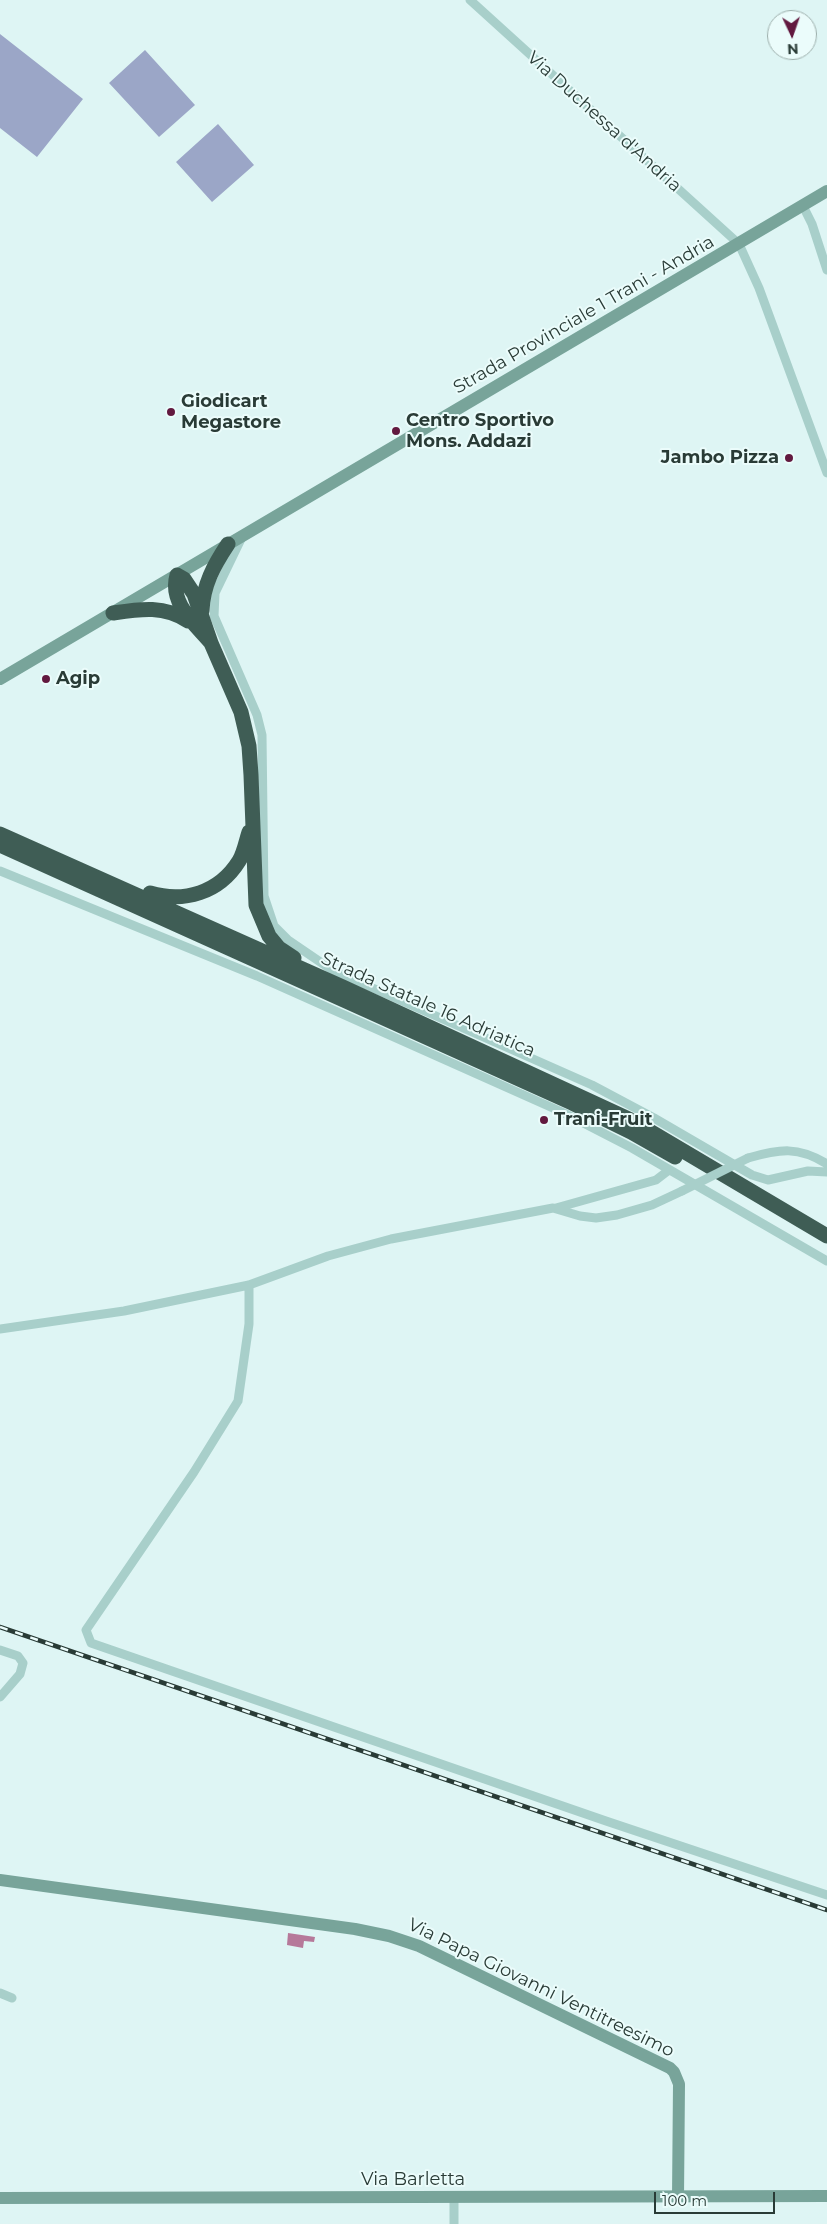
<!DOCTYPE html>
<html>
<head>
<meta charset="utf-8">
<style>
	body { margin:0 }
	#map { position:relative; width:827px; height:2224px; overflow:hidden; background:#def5f4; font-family:Montserrat,sans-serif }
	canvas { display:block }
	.north { position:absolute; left:767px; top:10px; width:50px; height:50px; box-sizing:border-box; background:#ebfcfb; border:1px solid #9dafac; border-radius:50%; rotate:177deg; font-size:14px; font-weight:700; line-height:20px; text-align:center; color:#293b36 }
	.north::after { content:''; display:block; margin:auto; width:18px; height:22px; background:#62193f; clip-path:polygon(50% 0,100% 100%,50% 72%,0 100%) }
	.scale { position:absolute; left:654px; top:2192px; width:121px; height:22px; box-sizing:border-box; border:2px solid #293b36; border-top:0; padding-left:6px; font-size:15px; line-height:18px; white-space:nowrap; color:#293b36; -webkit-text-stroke:4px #ebfcfb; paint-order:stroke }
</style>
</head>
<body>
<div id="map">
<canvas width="827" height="2224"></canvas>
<div class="north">N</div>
<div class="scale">100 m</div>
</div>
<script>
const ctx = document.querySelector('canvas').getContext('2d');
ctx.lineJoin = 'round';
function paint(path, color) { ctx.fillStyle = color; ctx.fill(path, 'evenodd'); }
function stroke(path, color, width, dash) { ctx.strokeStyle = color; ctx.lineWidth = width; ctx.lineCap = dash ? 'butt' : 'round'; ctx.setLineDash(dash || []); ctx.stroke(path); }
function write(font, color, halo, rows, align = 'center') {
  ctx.font = font + ' Montserrat,sans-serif'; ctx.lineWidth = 4; ctx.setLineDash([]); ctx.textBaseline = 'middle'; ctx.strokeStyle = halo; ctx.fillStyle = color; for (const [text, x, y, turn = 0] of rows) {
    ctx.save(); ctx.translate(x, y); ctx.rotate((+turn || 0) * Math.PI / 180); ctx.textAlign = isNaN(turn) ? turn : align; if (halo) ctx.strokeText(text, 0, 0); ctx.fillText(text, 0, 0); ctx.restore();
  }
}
paint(new Path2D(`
	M 0,34 L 83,99 L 37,157 L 0,128 Z
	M 145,50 L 195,105 L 159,137 L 109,83 Z
	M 218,124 L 254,165 L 212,202 L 176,162 Z`), '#9ba6c7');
paint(new Path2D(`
	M 288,1933 L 315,1937 L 314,1942 L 304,1941 L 303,1948 L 287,1945 Z`), '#b6799a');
stroke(new Path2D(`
	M 470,0 L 739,244 L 759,288 L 827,473
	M 803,206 L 812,224 L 827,270
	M 242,537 L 215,593 L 214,616 L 257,715 L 262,735 L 264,896 L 274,926 L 288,940 L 332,970 L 592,1085 L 654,1118 L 752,1175 L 768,1180 L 808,1171 L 827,1172
	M 0,871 L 257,976 L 564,1113 L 632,1148 L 827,1261
	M 748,1158 C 780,1149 798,1146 827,1164
	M 556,1208 L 656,1180 L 669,1170
	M 249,1285 L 249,1324 L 238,1401 L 194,1472 L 86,1630 L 91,1643 L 606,1821 L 827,1895
	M 0,1329 L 124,1311 L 249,1285 L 328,1256 L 391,1239 L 553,1208 L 580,1216 L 596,1218 L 617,1215 L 652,1205 L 682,1191
	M 0,1650 L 18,1656 L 23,1663 L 20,1674 L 0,1697
	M 0,1993 L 12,1998
	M 454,2224 L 454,2197`), '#a8cfca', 9);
stroke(new Path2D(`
	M 0,679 L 827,191
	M 0,1880 L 355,1929 L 389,1936 L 419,1946 L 670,2068 L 674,2072 L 679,2084 L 678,2197
	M 0,2198 L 827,2196`), '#78a49a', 12);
stroke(new Path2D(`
	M 202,611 C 203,585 214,565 228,544
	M 113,613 C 140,609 164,605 188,621
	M 211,643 C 194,623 169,603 177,575 L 184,579 L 194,594 L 211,643 L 241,712 L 249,746 L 251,775 L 256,905 L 269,936 L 279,948 L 294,958
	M 0,834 L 343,987 L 631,1120 L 827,1236
	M 0,845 L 572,1103 L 631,1132 L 675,1157
	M 150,893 C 184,903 219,893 239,861 C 244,853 246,841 249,832`), '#3f5d55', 15);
const rail = new Path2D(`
	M 0,1627 L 827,1910`);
stroke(rail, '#293b36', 4.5);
stroke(rail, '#ebfcfb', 2.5, [8]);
stroke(new Path2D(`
	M 682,1191 L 748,1158`), '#a8cfca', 9);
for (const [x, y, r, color] of [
	[171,412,5,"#62193f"],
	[396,431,5,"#62193f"],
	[789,458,5,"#62193f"],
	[46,679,5,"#62193f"],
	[544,1120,5,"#62193f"]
]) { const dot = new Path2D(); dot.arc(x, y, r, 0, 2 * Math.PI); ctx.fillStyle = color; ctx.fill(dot); stroke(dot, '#ebfcfb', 2); }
write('18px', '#293b36', '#ebfcfb', [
	["Via Duchessa d'Andria",604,122,42],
	["Strada Provinciale 1 Trani - Andria",584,315,-30],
	["Strada Statale 16 Adriatica",428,1005,24],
	["Via Papa Giovanni Ventitreesimo",541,1988,26],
	["Via Barletta",413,2180]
]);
write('bold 18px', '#293b36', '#ebfcfb', [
	["Giodicart",181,402],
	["Megastore",181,423],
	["Centro Sportivo",406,421],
	["Mons. Addazi",406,442],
	["Jambo Pizza",779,458,"right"],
	["Agip",56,679],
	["Trani-Fruit",554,1120]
], 'left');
</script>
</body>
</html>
